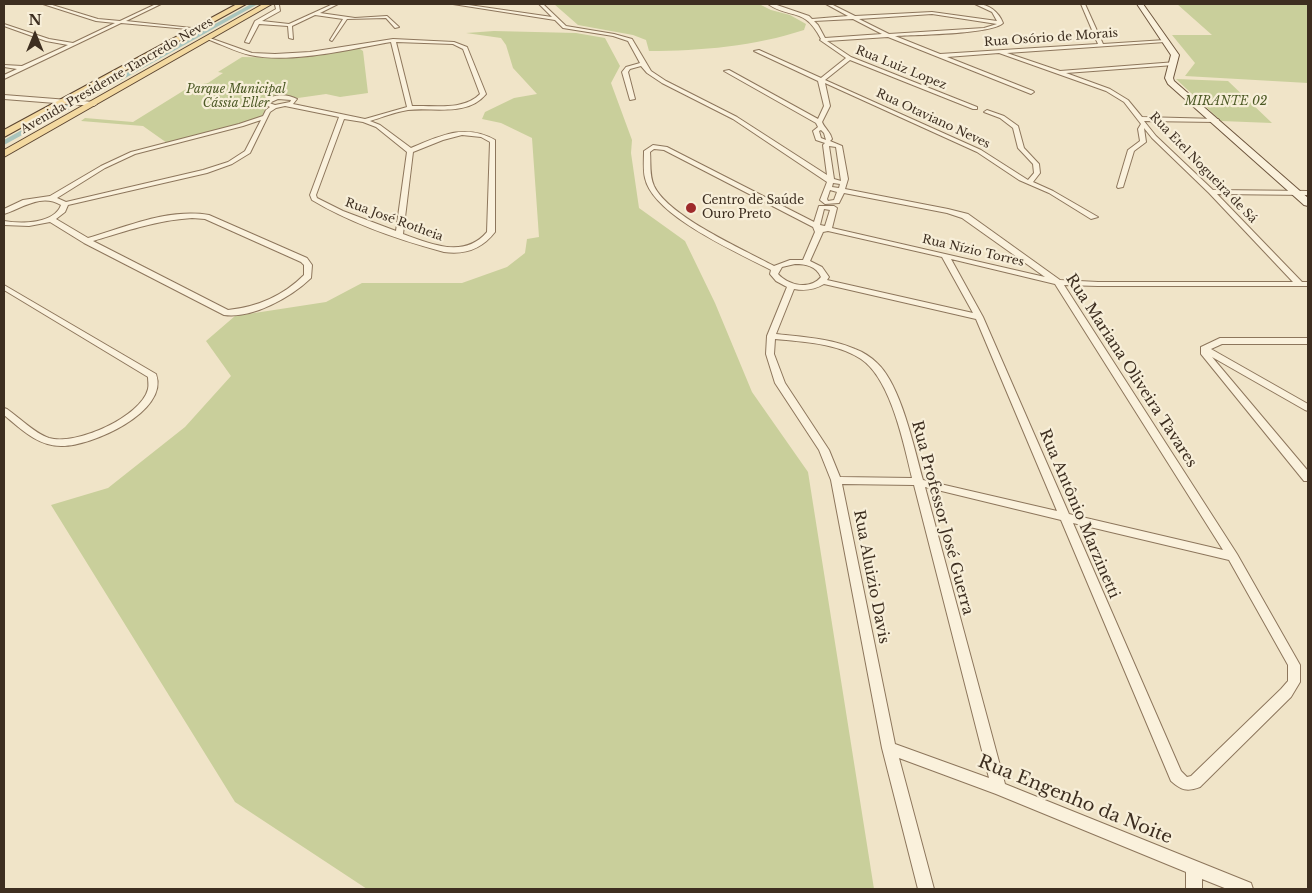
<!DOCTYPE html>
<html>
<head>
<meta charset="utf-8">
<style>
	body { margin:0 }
	#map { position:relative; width:1312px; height:893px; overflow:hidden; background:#f0e4c8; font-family:"Libre Baskerville",serif }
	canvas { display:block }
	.frame { position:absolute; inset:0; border:5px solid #3d2e20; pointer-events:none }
	.north { position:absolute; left:10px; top:10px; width:50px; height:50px; -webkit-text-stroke:4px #f7eed8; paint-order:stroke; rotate:0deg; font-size:14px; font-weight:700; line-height:20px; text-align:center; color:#3d2e20 }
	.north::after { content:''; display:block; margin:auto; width:18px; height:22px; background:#3d2e20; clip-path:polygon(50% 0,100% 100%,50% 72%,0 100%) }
</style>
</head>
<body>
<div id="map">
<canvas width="1312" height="893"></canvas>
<div class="frame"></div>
<div class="north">N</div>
</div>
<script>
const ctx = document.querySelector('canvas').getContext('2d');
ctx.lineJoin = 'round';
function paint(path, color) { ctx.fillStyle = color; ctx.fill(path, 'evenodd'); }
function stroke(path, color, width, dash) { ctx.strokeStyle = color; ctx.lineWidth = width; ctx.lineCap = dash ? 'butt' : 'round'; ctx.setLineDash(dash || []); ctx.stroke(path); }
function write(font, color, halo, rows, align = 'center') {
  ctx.font = font + ' "Libre Baskerville",serif'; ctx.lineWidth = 4.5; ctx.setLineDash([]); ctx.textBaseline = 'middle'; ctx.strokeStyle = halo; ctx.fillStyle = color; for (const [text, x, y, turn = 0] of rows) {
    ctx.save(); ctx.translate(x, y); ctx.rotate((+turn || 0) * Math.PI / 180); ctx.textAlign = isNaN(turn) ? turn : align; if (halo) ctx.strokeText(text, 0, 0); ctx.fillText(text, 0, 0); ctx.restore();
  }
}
paint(new Path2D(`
	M 554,4 L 759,4 L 771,10 L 790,15 L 806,24 L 804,30 C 755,46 701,51 649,51 L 646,40 L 633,35 L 578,25 Z
	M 1177,4 L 1308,4 L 1308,83 L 1185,76 L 1195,63 L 1172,35 L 1212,35 Z
	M 494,31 L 576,33 L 605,38 L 620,66 L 611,83 L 632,140 L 631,153 L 639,208 L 685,241 L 715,303 L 752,392 L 808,472 L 874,889 L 367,889 L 235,802 L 51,505 L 108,488 L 185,427 L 231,376 L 206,341 L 235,316 L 326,302 L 362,283 L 462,283 L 507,267 L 525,253 L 527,239 L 539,237 L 532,138 L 501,123 L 482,119 L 485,112 L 514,98 L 537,94 L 513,68 L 506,45 L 501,38 L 466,33 Z
	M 357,47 L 363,51 L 368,93 L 340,97 L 326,94 L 298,98 L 283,94 L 269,97 L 262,102 L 266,108 L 262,116 L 259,118 L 167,143 L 143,126 L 81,121 L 85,118 L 133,122 L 191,86 L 208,83 L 223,73 L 218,72 L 242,57 L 296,58 Z
	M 1176,79 L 1228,81 L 1272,123 L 1221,121 Z`), '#c9cf9b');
paint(new Path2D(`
	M 251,4 L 258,4 L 84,101 L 78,100 Z
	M 68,104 L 75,106 L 4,145 L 4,140 Z`), '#a9c4bc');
const street = new Path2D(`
	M 43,4 L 49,4 L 98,19 L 120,21 L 156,4 L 161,4 L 126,21 L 201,29 L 199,30 L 121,23 L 4,79 L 4,75 L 17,69 L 4,67 L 4,65 L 22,66 L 68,45 L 46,41 L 4,26 L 4,24 L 49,39 L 73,43 L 115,23 L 96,21 Z
	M 333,4 L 338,4 L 320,13 L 355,18 L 387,16 L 399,27 L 395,28 L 386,18 L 347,19 L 332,41 L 330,40 L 343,19 L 315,15 L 292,26 L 293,39 L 289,38 L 288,26 L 259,24 L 249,43 L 245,42 L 255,21 L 276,9 L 275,5 L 279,5 L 280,11 L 262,21 L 289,24 Z
	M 453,4 L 462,4 L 552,17 L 539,4 L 543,4 L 566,26 L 614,34 L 632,39 L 651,71 L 666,81 L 737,117 L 827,175 L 823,145 L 825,143 L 816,140 L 813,131 L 818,127 L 816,123 L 724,71 L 729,70 L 818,119 L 824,106 L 818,81 L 754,51 L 759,50 L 821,78 L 846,58 L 820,40 L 821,39 C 804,6 791,20 768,4 L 774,4 L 809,16 L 812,19 L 848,16 L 826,4 L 831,4 L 855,16 L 932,12 L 997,21 L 992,12 L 975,4 C 988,3 999,12 1003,23 C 993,34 914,35 895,36 L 940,54 L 1098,44 L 1081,4 L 1085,4 L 1103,44 L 1165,40 L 1167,41 L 1165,42 L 1007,53 L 1060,71 L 1176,62 L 1174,65 L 1066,73 L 1110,89 L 1128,100 L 1142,117 L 1218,119 L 1219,120 L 1216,122 L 1144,121 L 1156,136 L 1213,190 L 1308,191 L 1308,195 L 1217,194 L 1302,282 L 1308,282 L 1308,286 L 1098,286 L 1064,285 L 1237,554 L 1300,665 L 1300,682 L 1291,697 L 1200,787 C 1187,792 1181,790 1171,781 L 1061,520 L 925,487 L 1005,784 L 1251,883 L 1253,889 L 1227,889 L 1202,879 L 1202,889 L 1186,889 L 1186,872 L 996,794 L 899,758 L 934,889 L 918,889 L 882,748 L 831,480 L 819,450 L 775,383 L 766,354 L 767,336 L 787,287 L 776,281 L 770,274 L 771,270 C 739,253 653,216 645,178 C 643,170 644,160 644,151 L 653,145 L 667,147 L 814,222 L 819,206 L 834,206 L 837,208 L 832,228 L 1045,277 L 962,218 L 947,213 L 844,193 L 839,203 L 825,204 L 820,200 L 827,182 L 733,119 L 662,83 L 647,73 L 641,66 L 630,69 L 628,72 L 635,99 L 630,100 L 622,72 L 626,67 L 640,63 L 628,41 L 613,36 L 563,28 L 555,20 ZM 932,14 L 997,24 L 984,28 L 889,34 L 859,19 ZM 853,19 L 882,34 L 825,38 L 818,25 L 814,21 ZM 888,37 L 1031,94 L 1034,92 L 1033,91 L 947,57 L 999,53 L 1106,91 L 1124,102 L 1141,124 L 1138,129 L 1140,141 L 1128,150 L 1117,187 L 1118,188 L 1123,187 L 1134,151 L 1146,142 L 1144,128 L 1152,138 L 1209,193 L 1293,282 L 1098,282 L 1060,280 L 968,214 L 948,209 L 845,189 L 848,179 L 842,146 L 830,141 L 832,139 C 830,131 825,129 822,122 L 830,106 L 825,83 L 977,152 L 1019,180 L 1049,193 L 1091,219 L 1098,217 L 1053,191 L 1033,182 L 1040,173 L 1039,164 L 1024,148 L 1018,126 L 1004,116 L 987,110 L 984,112 L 1000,118 L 1013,128 L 1018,148 L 1033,164 L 1034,173 L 1028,180 L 981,150 L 825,80 L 850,60 L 973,109 L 977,109 L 977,107 L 851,57 L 827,41 ZM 821,130 L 824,133 L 826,140 L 821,138 L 819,131 ZM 829,146 L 836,147 L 841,181 L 834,179 ZM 654,149 L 664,150 L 813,227 L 815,232 L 803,260 L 790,260 L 774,266 C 743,249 669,217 654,186 C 649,175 651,163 650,152 ZM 833,183 L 840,184 L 839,188 L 832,187 ZM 830,190 L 837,192 L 834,200 L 828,201 L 827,199 ZM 824,209 L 830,210 L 825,226 L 820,225 ZM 828,231 L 942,257 L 973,313 L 827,280 L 829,277 L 822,267 L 810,261 L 823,232 ZM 951,259 L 1055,284 L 1223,550 L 1069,514 L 983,317 ZM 795,264 C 806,264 816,266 821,277 C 810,290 789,286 778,274 L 782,267 ZM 824,284 L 976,319 L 1057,511 L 923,480 C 914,448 901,385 877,363 C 871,357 863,352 855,349 C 830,338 802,337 776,334 L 794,289 C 805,291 814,290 824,284 ZM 775,339 C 804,342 837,343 861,359 C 891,379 904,445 912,478 L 840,477 L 829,450 L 785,383 L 774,354 ZM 842,484 L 914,485 L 989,778 L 895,744 ZM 1073,523 L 1229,560 L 1288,665 L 1288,681 L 1281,689 L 1191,776 L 1187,777 L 1181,771 Z
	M 207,37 L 252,53 L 275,54 L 310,52 L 393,39 L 454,42 L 467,47 L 486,94 C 467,117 434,107 408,110 C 395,112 383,117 370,121 L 380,125 L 411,148 C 440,136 465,123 495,140 L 495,232 C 482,249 465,255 444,252 C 399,240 352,224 312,200 L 310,195 L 339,117 L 285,106 L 276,108 L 270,112 L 250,153 L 232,164 L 207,173 L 68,205 L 65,212 L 56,219 L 88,238 C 126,227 168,208 209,215 L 307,258 L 312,265 L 311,278 C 291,297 253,319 224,315 L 84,243 L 50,222 L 29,226 L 4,225 L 4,221 C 21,224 54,224 61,205 C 41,193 23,208 4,214 L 4,209 L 23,200 L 50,196 L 101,166 L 131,152 L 239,124 L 263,116 L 266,110 L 270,107 L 262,103 C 271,94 286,93 297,99 L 293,104 L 365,119 L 407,107 L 391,42 C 350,49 291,64 250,55 C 236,52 221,44 207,39 ZM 396,42 L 453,44 L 463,49 L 480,94 C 464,111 434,105 412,106 ZM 278,99 L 291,100 L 290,102 L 275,105 L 269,103 ZM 344,119 L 363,122 L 376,127 L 407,152 L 396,231 L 343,211 L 317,198 L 316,195 ZM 261,120 L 245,151 L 228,162 L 203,170 L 66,202 L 57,198 L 105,168 L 135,154 L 243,126 ZM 462,135 L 481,137 L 490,142 L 487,232 C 464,259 431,244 403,234 L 413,152 L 443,140 ZM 192,218 L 205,219 L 301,262 L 304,265 L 304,275 C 283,296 257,307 228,310 L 93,241 C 126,231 158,220 192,218 Z
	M 4,95 L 94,102 L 97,104 L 94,106 L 4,99 Z
	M 4,285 L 156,374 C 170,412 90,447 61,446 C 38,446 21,429 4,415 L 4,408 L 7,409 C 20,418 34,433 49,438 C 76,446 141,417 148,389 C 149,385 148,381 148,377 L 4,290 Z
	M 1220,338 L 1308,338 L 1308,344 L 1222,344 L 1211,349 L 1308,404 L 1308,411 L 1305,410 L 1212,357 L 1308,471 L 1308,481 L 1304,481 L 1201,354 L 1201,347 Z`);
const secondary = new Path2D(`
	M 1137,4 L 1143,4 L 1179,55 L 1173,78 L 1174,81 L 1308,198 L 1308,206 L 1304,205 L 1168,84 L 1165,78 L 1171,55 Z`);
const primary = new Path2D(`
	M 237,4 L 246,4 L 4,137 L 4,130 Z
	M 263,4 L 272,4 L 4,157 L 4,150 Z`);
stroke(street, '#8d765c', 2);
stroke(secondary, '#6f573f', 2);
stroke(primary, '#5b4430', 2);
paint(street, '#faf1dc');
paint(secondary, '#faf1dc');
paint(primary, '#f3d9a0');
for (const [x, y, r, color] of [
	[691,208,6,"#9e2a2b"]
]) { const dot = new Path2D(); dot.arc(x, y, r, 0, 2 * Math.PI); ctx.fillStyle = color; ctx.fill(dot); stroke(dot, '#f7eed8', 2); }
write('12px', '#3d2e20', '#f7eed8', [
	["Rua Osório de Morais",1051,38,-4],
	["Rua Luiz Lopez",901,68,22],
	["Avenida Presidente Tancredo Neves",117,76,-30],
	["Rua Otaviano Neves",933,119,25],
	["Rua Etel Nogueira de Sá",1203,168,46],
	["Rua José Rotheia",394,220,20],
	["Rua Nízio Torres",973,251,13]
]);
write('italic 12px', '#4d5a26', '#f7eed8', [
	["Parque Municipal",236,90],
	["Cássia Eller",236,104],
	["MIRANTE 02",1226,102]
]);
write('12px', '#3d2e20', '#f7eed8', [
	["Centro de Saúde",702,201],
	["Ouro Preto",702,215]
], 'left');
write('15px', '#3d2e20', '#f7eed8', [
	["Rua Mariana Oliveira Tavares",1131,371,57],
	["Rua Antônio Marzinetti",1079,514,67],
	["Rua Professor José Guerra",942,518,75],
	["Rua Aluizio Davis",871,577,79]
]);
write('18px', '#3d2e20', '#f7eed8', [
	["Rua Engenho da Noite",1075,800,22]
]);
</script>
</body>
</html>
